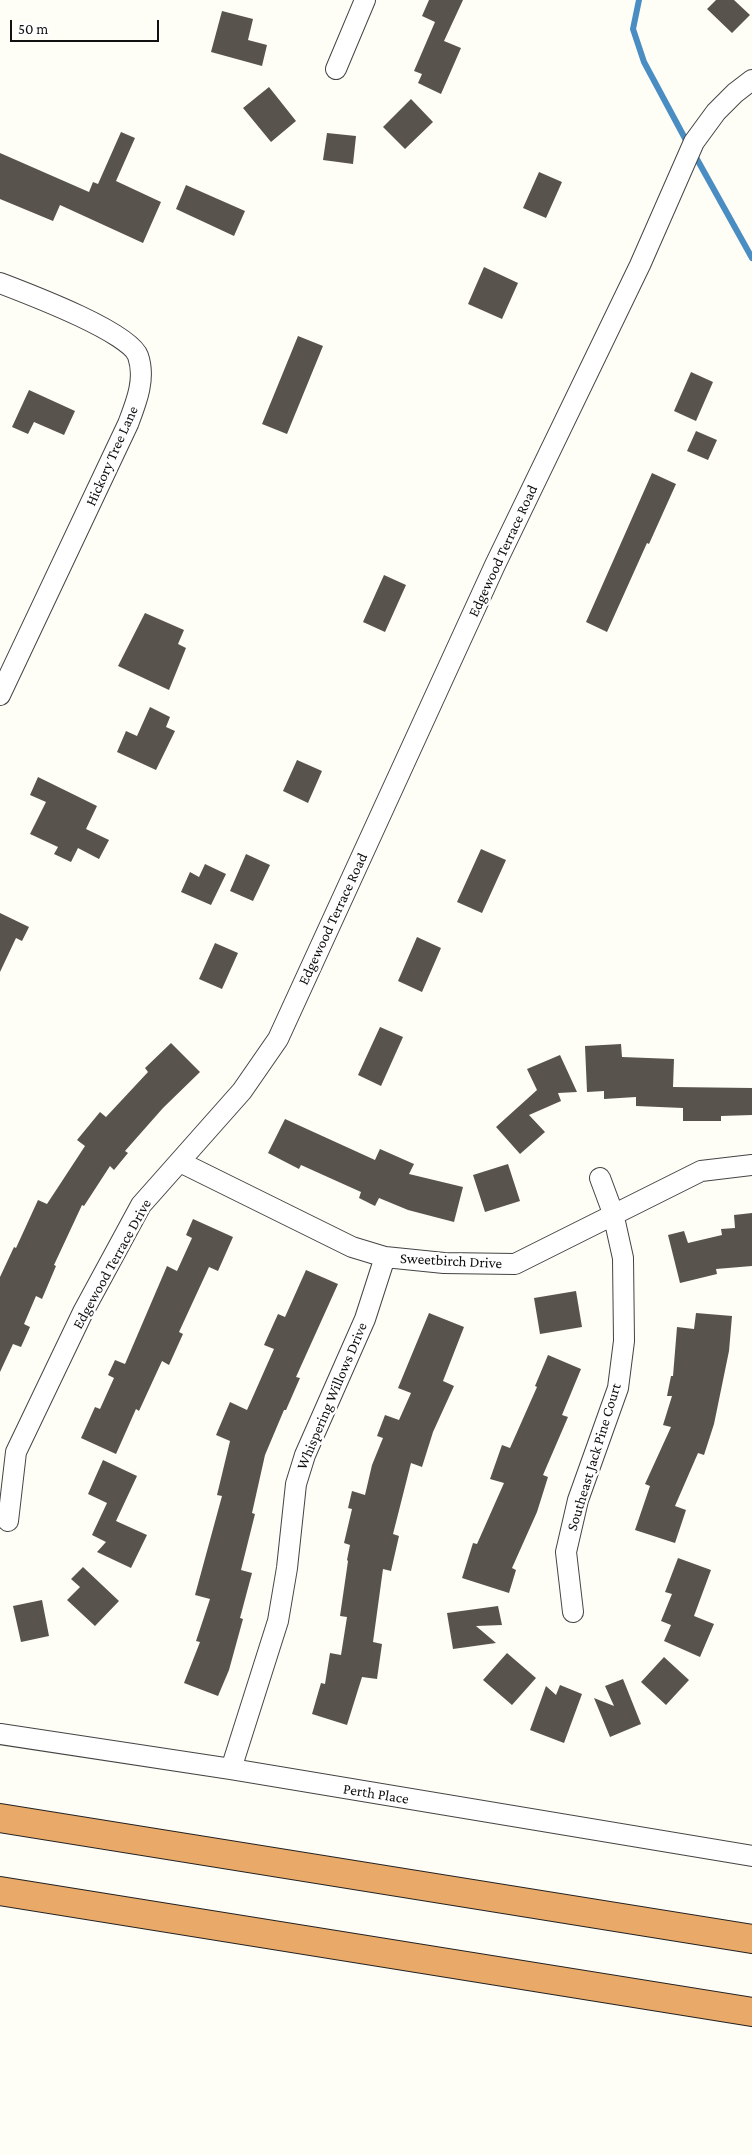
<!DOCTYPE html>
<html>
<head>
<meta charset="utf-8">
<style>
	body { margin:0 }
	#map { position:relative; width:752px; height:2155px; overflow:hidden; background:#fefdf6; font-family:"Crimson Pro",serif }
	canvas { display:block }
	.scale { position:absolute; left:10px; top:20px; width:149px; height:22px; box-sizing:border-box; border:2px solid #111; border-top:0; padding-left:6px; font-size:15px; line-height:18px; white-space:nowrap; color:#111; -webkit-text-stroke:4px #fff; paint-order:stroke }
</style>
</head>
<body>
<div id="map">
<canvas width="752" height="2155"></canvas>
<div class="scale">50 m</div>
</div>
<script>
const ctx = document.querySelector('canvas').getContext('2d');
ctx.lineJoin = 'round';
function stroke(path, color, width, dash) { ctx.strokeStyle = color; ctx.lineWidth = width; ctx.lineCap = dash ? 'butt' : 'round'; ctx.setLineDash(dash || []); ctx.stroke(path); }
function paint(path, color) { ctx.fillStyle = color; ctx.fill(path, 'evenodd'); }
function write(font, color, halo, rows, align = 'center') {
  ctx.font = font + ' "Crimson Pro",serif'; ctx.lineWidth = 5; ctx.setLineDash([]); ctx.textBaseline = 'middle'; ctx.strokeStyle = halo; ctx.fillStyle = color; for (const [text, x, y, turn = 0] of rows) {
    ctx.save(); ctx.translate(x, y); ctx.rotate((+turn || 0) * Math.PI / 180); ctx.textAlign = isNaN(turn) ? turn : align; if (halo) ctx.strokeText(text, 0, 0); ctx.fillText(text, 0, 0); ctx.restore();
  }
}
stroke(new Path2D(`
	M 639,0 L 633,29 L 644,62 L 688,144
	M 693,152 L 752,258`), '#4a8dc3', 6);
paint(new Path2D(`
	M 429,0 L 463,0 L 444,41 L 461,48 L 441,94 L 418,83 L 422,74 L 414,71 L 435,22 L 422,16 Z
	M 716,0 L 734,0 L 750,15 L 732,33 L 707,9 Z
	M 222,11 L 253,19 L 248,40 L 267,45 L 262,66 L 211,52 Z
	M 269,87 L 296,121 L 271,142 L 243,108 Z
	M 411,99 L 433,122 L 405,149 L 383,127 Z
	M 121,132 L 135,138 L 116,181 L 161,202 L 143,243 L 60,205 L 53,221 L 0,199 L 0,153 L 89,192 L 93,182 L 98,184 Z
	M 327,133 L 356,136 L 353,164 L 323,160 Z
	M 539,172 L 562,182 L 546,218 L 523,208 Z
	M 186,185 L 245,211 L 234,236 L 176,209 Z
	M 484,267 L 518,283 L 502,319 L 468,304 Z
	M 298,336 L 323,346 L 287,434 L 262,424 Z
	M 691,372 L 713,382 L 696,421 L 674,411 Z
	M 29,390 L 75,411 L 64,435 L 34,422 L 28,434 L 12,427 Z
	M 696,431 L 717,440 L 708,460 L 687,451 Z
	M 652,473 L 676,484 L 649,544 L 647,543 L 607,632 L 586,622 Z
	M 384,575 L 406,585 L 385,632 L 363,622 Z
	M 145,613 L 184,630 L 178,644 L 186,648 L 169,690 L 118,666 Z
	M 150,707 L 170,717 L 166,727 L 175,731 L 156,770 L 117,752 L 126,731 L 137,736 Z
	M 297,760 L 322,771 L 308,803 L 283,791 Z
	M 38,777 L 97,806 L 86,829 L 109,840 L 99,859 L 78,848 L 71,862 L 54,854 L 58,847 L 30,834 L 46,802 L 30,795 Z
	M 481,849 L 506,860 L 482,913 L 457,902 Z
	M 246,854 L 270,865 L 253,901 L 230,891 Z
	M 205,864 L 226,874 L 211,905 L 181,892 L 190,872 L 199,877 Z
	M 0,913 L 29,927 L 22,941 L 16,938 L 0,972 Z
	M 417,937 L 441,948 L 422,992 L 398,981 Z
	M 215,943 L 238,953 L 222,989 L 199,979 Z
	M 380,1027 L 403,1037 L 381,1086 L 358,1075 Z
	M 171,1043 L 200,1072 L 163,1108 L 125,1151 L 128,1153 L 114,1170 L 110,1166 L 84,1206 L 82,1205 L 54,1265 L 56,1266 L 42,1299 L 36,1296 L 24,1324 L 30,1327 L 21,1347 L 13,1344 L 0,1372 L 0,1277 L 14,1247 L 16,1248 L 38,1200 L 47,1204 L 85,1146 L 77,1140 L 100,1112 L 106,1117 L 148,1072 L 145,1068 Z
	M 621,1044 L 622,1057 L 674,1059 L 673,1087 L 752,1088 L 752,1115 L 721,1116 L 721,1121 L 683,1121 L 683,1108 L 636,1106 L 636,1097 L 604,1099 L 604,1091 L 587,1092 L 585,1046 Z
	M 560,1055 L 577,1092 L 558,1093 L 561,1101 L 529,1115 L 545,1132 L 520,1154 L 496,1127 L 537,1090 L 527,1069 Z
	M 285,1119 L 375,1160 L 380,1149 L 414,1164 L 409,1174 L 463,1187 L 454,1222 L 408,1210 L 379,1198 L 375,1206 L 359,1198 L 361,1192 L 301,1165 L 299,1169 L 268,1153 Z
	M 508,1164 L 520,1201 L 485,1212 L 473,1175 Z
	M 752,1213 L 752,1266 L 716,1269 L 717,1274 L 680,1283 L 668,1235 L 684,1231 L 688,1243 L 722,1235 L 721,1229 L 735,1228 L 734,1215 Z
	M 193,1219 L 233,1237 L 218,1271 L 209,1267 L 179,1332 L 183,1334 L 169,1365 L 162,1361 L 139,1411 L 136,1409 L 116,1454 L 81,1438 L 95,1407 L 100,1409 L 114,1378 L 108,1375 L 115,1360 L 125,1364 L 167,1266 L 177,1271 L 192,1238 L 186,1235 Z
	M 306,1270 L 338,1284 L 296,1377 L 300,1378 L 286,1410 L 284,1410 L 265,1455 L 252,1513 L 255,1514 L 241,1570 L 252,1573 L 240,1618 L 243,1619 L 229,1670 L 218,1696 L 184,1683 L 200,1642 L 196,1641 L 210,1599 L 195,1595 L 222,1496 L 217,1495 L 230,1441 L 216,1435 L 230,1402 L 247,1410 L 274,1349 L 264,1345 L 278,1314 L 285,1317 Z
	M 576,1291 L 582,1327 L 540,1334 L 534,1298 Z
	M 429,1313 L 464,1327 L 443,1381 L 454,1386 L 433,1432 L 422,1467 L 411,1463 L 393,1534 L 399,1536 L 391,1571 L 383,1569 L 373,1642 L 382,1644 L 377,1679 L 362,1677 L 347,1725 L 312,1714 L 321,1683 L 325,1684 L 330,1653 L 341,1655 L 347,1617 L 340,1616 L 348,1561 L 347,1560 L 350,1545 L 344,1543 L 352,1509 L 348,1508 L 352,1491 L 365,1495 L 372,1465 L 383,1438 L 377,1436 L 385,1415 L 399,1420 L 411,1393 L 398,1388 Z
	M 696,1313 L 732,1316 L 729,1351 L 714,1424 L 704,1455 L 698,1453 L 675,1506 L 686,1510 L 675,1543 L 635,1530 L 650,1486 L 645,1484 L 671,1427 L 663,1425 L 672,1396 L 667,1396 L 671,1376 L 673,1376 L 677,1327 L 694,1329 Z
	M 548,1355 L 581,1369 L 562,1415 L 568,1417 L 543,1475 L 548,1477 L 537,1512 L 512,1568 L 516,1570 L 509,1593 L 462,1578 L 473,1543 L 477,1544 L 504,1483 L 490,1479 L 502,1445 L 510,1448 L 537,1387 L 535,1386 Z
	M 103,1460 L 137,1476 L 116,1521 L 147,1535 L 131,1568 L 97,1552 L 106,1542 L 92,1535 L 107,1503 L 88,1494 Z
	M 678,1558 L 711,1570 L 694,1616 L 714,1624 L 700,1657 L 664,1641 L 671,1625 L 661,1621 L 672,1594 L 665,1592 Z
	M 83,1567 L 119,1601 L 95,1626 L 67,1600 L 80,1587 L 71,1579 Z
	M 42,1600 L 49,1636 L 21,1642 L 13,1606 Z
	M 498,1606 L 502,1625 L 476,1626 L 496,1643 L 453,1649 L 447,1613 Z
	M 507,1653 L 536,1678 L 512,1705 L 483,1680 Z
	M 664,1657 L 689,1680 L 666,1705 L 641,1682 Z
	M 623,1679 L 641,1724 L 610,1737 L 594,1698 L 614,1706 L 605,1686 Z
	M 560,1685 L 582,1694 L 564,1743 L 530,1730 L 546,1686 L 556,1695 Z`), '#59534e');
const minor = new Path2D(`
	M 336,69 L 365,0
	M 0,283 C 26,293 130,332 138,356 C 146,379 136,403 128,424 L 0,695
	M 180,1162 L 352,1247 L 385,1257 L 444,1263 L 515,1264 L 701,1171 L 752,1165
	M 8,1521 L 16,1452 L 83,1312 L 141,1205 L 242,1091 L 278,1039 L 495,565 L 640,265 L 694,142 L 716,112 L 735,93 L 752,80
	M 573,1612 L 566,1552 L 578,1500 L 618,1388 L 624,1341 L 623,1258 L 613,1213 L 600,1178
	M 0,1734 L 231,1769 L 752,1856
	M 231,1769 L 278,1621 L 287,1568 L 296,1484 L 305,1455 L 365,1319 L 385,1257`);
const highway = new Path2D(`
	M 0,1818 L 752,1939
	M 0,1891 L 752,2012`);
stroke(minor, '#444', 22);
stroke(highway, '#222', 30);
stroke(minor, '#fff', 20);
stroke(highway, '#e9aa69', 28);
write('15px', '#111', '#fff', [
	["Hickory Tree Lane",112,456,-66],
	["Edgewood Terrace Road",503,551,-65],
	["Edgewood Terrace Road",333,919,-65],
	["Sweetbirch Drive",451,1261,3],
	["Edgewood Terrace Drive",112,1264,-61],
	["Whispering Willows Drive",332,1396,-67],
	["Southeast Jack Pine Court",594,1457,-73],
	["Perth Place",376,1794,9]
]);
</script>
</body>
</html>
